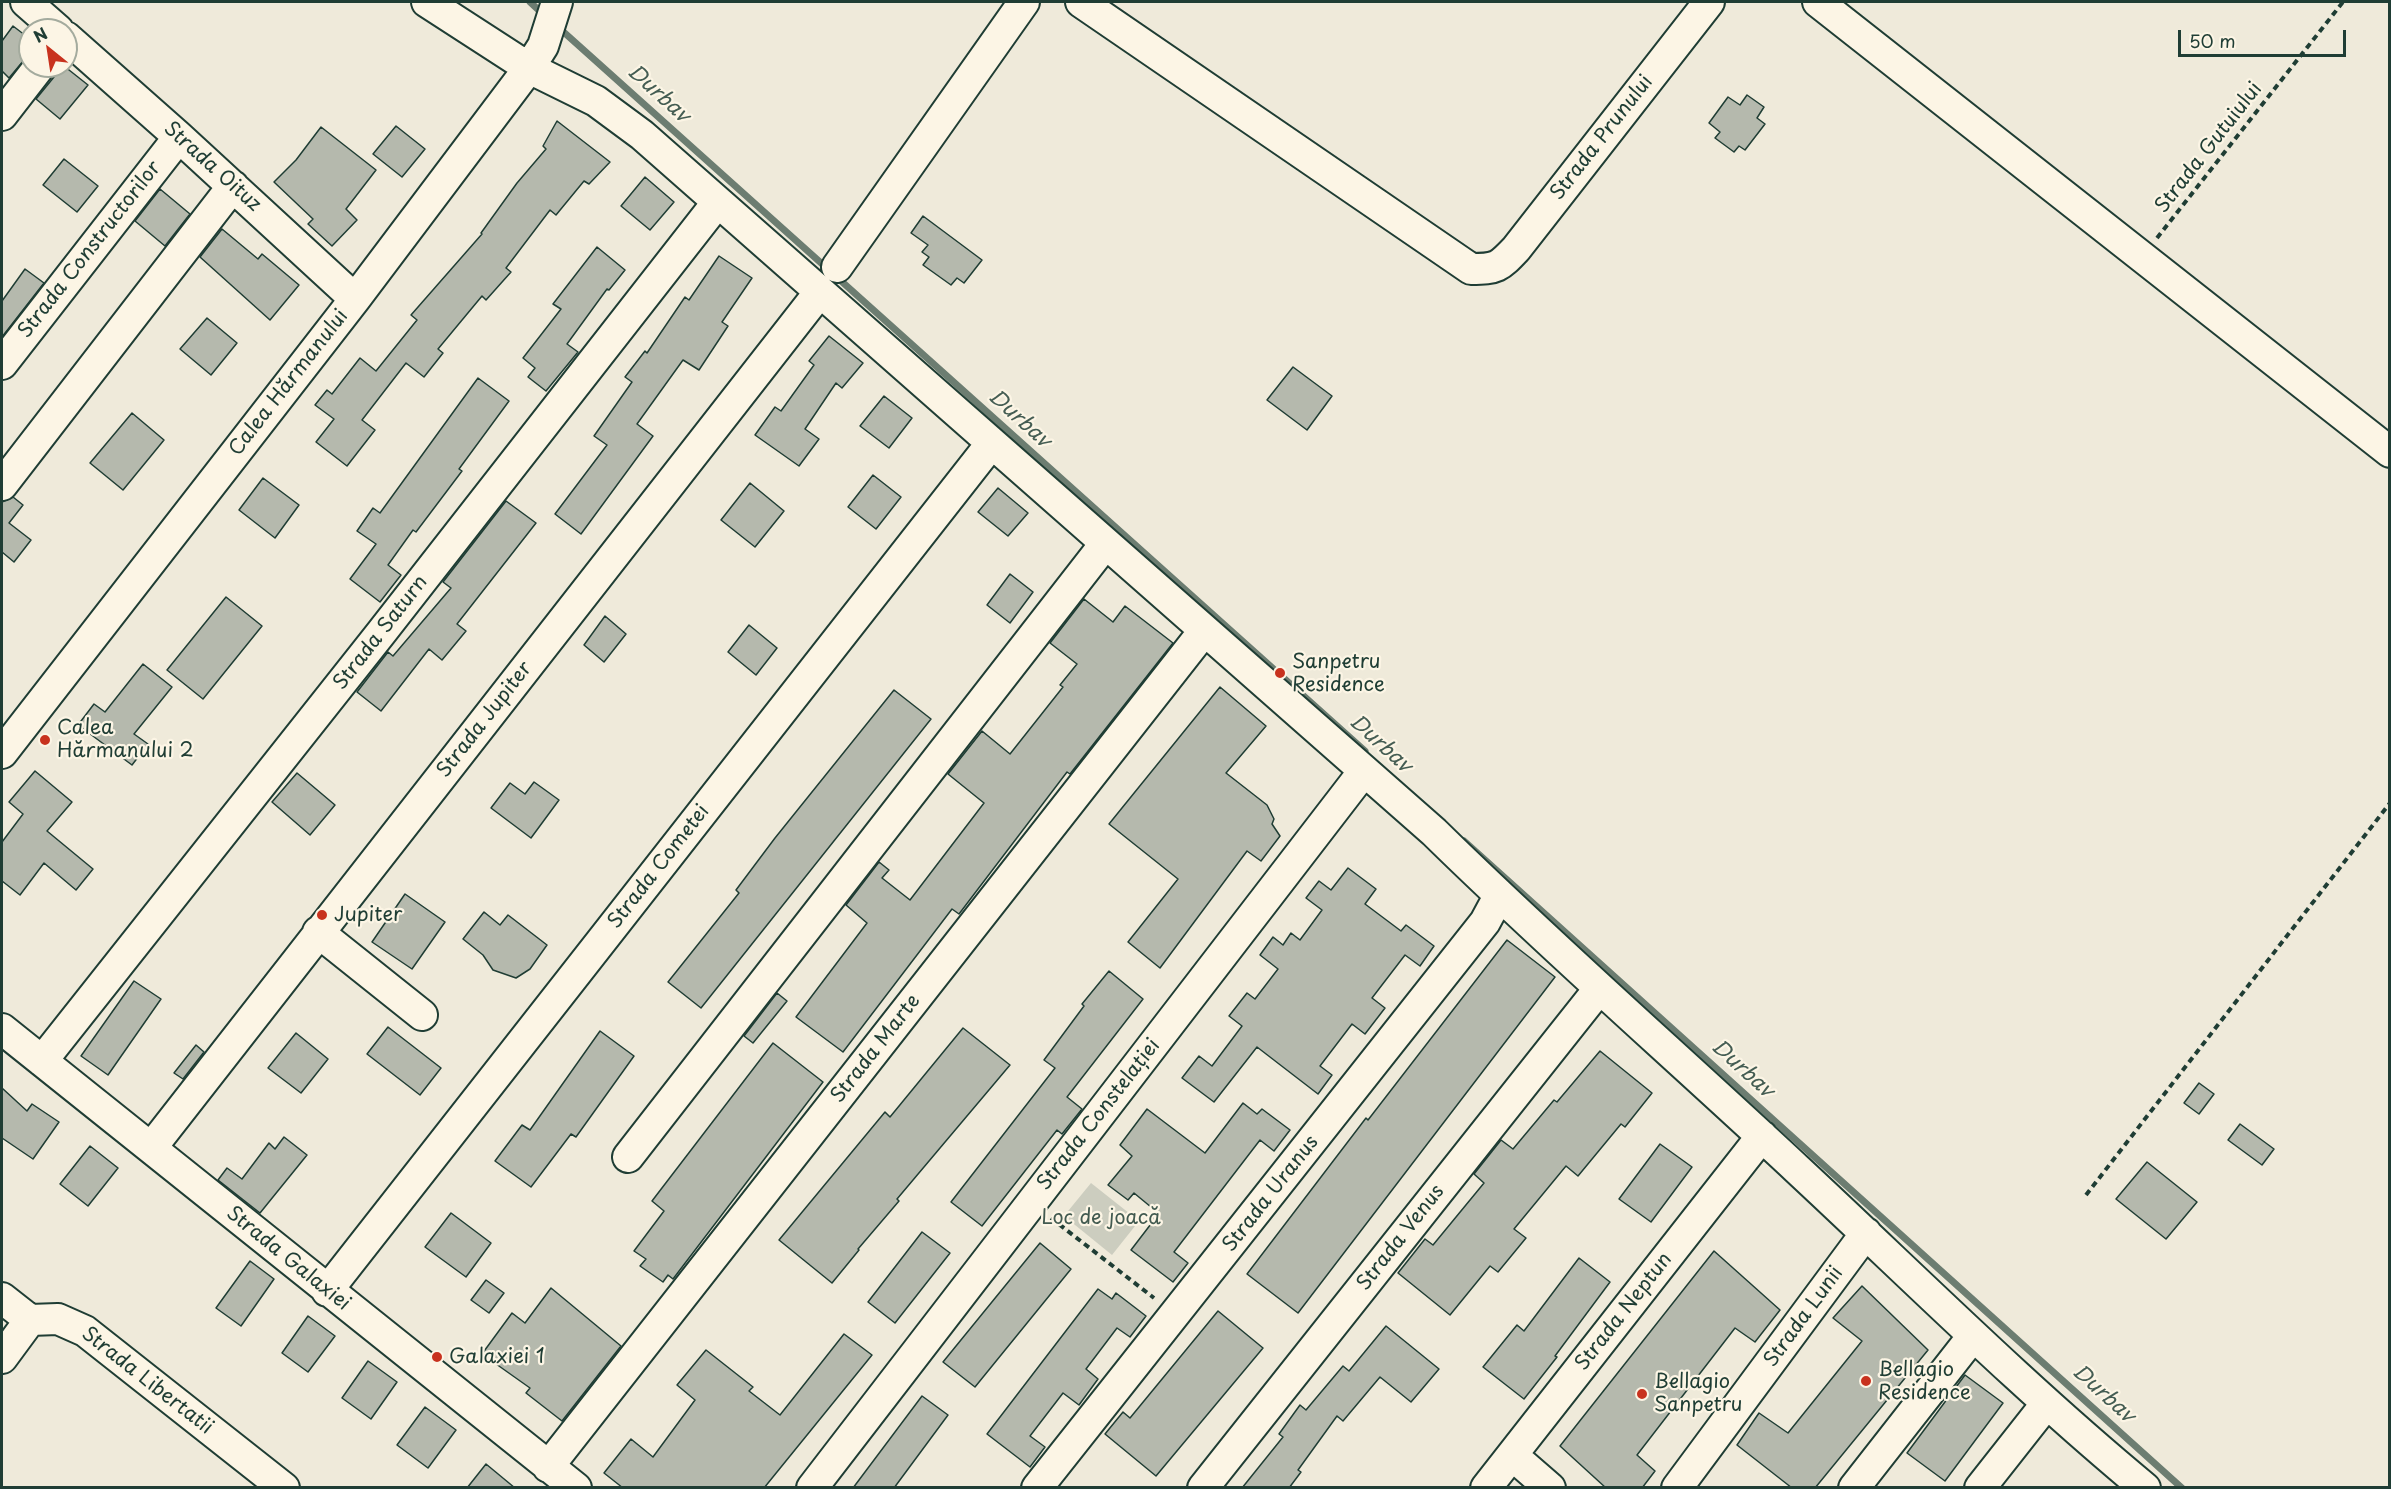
<!DOCTYPE html>
<html>
<head>
<meta charset="utf-8">
<style>
	body { margin:0 }
	#map { position:relative; width:2391px; height:1489px; overflow:hidden; background:#efeada; font-family:"Playpen Sans",sans-serif }
	canvas { display:block }
	.frame { position:absolute; inset:0; border:3px solid #1f3d34; pointer-events:none }
	.north { position:absolute; left:18px; top:18px; width:60px; height:60px; box-sizing:border-box; background:#fcf5e5; border:2px solid #a4ab9e; border-radius:50%; rotate:330deg; font-size:16px; font-weight:700; line-height:24px; text-align:center; color:#1f3d34 }
	.north::after { content:''; display:block; margin:auto; width:21px; height:27px; background:#c8321e; clip-path:polygon(50% 0,100% 100%,50% 72%,0 100%) }
	.scale { position:absolute; left:2178px; top:30px; width:168px; height:27px; box-sizing:border-box; border:3px solid #1f3d34; border-top:0; padding-left:8px; font-size:18px; line-height:21px; white-space:nowrap; color:#1f3d34; -webkit-text-stroke:4px #fcf5e5; paint-order:stroke }
</style>
</head>
<body>
<div id="map">
<canvas width="2391" height="1489"></canvas>
<div class="frame"></div>
<div class="north">N</div>
<div class="scale">50 m</div>
</div>
<script>
const ctx = document.querySelector('canvas').getContext('2d');
ctx.lineJoin = 'round';
function paint(path, color) { ctx.fillStyle = color; ctx.fill(path, 'evenodd'); }
function stroke(path, color, width, dash) { ctx.strokeStyle = color; ctx.lineWidth = width; ctx.lineCap = dash ? 'butt' : 'round'; ctx.setLineDash(dash || []); ctx.stroke(path); }
function write(font, color, halo, rows, align = 'center') {
  ctx.font = font + ' "Playpen Sans",sans-serif'; ctx.lineWidth = 4.5; ctx.setLineDash([]); ctx.textBaseline = 'middle'; ctx.strokeStyle = halo; ctx.fillStyle = color; for (const [text, x, y, turn = 0] of rows) {
    ctx.save(); ctx.translate(x, y); ctx.rotate((+turn || 0) * Math.PI / 180); ctx.textAlign = isNaN(turn) ? turn : align; if (halo) ctx.strokeText(text, 0, 0); ctx.fillText(text, 0, 0); ctx.restore();
  }
}
paint(new Path2D(`
	M 1091,1183 L 1139,1221 L 1112,1255 L 1064,1216 Z`), '#cccdbf');
stroke(new Path2D(`
	M 530,2 L 545,16
	M 558,27 L 1365,751
	M 1464,841 L 2182,1488`), '#6c7d71', 7);
const building = new Path2D(`
	M 13,26 L 30,39 L 30,53 L 9,78 L 2,71 L 2,41 Z
	M 57,66 L 64,66 L 88,85 L 60,119 L 36,99 L 54,77 Z
	M 1747,95 L 1764,107 L 1757,118 L 1765,124 L 1745,150 L 1739,146 L 1734,152 L 1715,138 L 1720,132 L 1709,123 L 1728,97 L 1740,105 Z
	M 557,121 L 610,162 L 589,184 L 584,181 L 556,215 L 550,210 L 506,268 L 511,272 L 486,300 L 482,296 L 438,349 L 443,353 L 424,377 L 406,363 L 362,420 L 375,430 L 347,466 L 316,442 L 334,419 L 315,405 L 327,390 L 332,394 L 360,358 L 376,371 L 417,320 L 411,315 L 482,234 L 481,233 L 517,183 L 546,149 L 543,146 Z
	M 396,126 L 425,149 L 402,177 L 373,154 Z
	M 321,127 L 376,170 L 346,209 L 357,220 L 332,246 L 308,224 L 313,219 L 274,182 L 296,160 Z
	M 64,159 L 98,186 L 77,212 L 43,185 Z
	M 645,177 L 674,202 L 650,230 L 621,206 Z
	M 160,189 L 190,214 L 165,246 L 135,221 Z
	M 923,216 L 982,260 L 964,283 L 957,278 L 951,285 L 923,265 L 929,257 L 922,252 L 928,245 L 911,233 Z
	M 222,229 L 258,259 L 262,254 L 299,285 L 270,320 L 200,257 Z
	M 597,247 L 625,270 L 609,290 L 607,289 L 567,344 L 578,352 L 546,391 L 528,377 L 535,368 L 523,358 L 561,309 L 553,304 Z
	M 719,256 L 752,278 L 722,322 L 728,326 L 699,370 L 683,360 L 637,424 L 653,436 L 581,534 L 555,514 L 607,445 L 594,436 L 632,382 L 625,377 L 645,351 L 647,353 L 685,297 L 689,300 Z
	M 25,269 L 44,283 L 2,337 L 2,301 Z
	M 207,318 L 237,343 L 211,375 L 180,349 Z
	M 829,336 L 863,363 L 842,388 L 836,383 L 805,429 L 819,439 L 799,466 L 755,435 L 775,407 L 781,411 L 814,365 L 809,361 Z
	M 1293,367 L 1332,396 L 1307,430 L 1267,400 Z
	M 478,378 L 509,401 L 459,469 L 462,471 L 416,532 L 413,530 L 388,565 L 401,575 L 380,602 L 350,579 L 376,544 L 357,531 L 373,508 L 380,513 Z
	M 884,396 L 912,418 L 889,448 L 860,426 Z
	M 132,413 L 164,440 L 123,490 L 90,463 Z
	M 873,475 L 901,497 L 876,529 L 848,507 Z
	M 263,478 L 299,505 L 275,538 L 239,510 Z
	M 750,483 L 784,511 L 755,547 L 721,520 Z
	M 998,488 L 1028,513 L 1008,536 L 978,512 Z
	M 13,497 L 23,505 L 9,523 L 31,540 L 14,562 L 2,552 L 2,502 Z
	M 506,501 L 536,523 L 457,624 L 466,631 L 442,660 L 429,649 L 381,711 L 357,692 L 388,652 L 393,656 L 451,588 L 443,582 Z
	M 1010,574 L 1033,592 L 1010,623 L 987,605 Z
	M 226,597 L 262,626 L 203,699 L 167,670 Z
	M 1084,599 L 1113,622 L 1125,606 L 1173,643 L 1070,774 L 1067,772 L 959,914 L 952,909 L 843,1052 L 796,1017 L 867,923 L 846,905 L 879,862 L 889,870 L 882,878 L 910,900 L 984,803 L 948,774 L 982,731 L 1010,754 L 1063,687 L 1060,685 L 1077,664 L 1050,643 Z
	M 605,616 L 626,634 L 604,662 L 584,645 Z
	M 749,625 L 777,648 L 756,675 L 728,652 Z
	M 143,664 L 172,687 L 134,734 L 148,744 L 132,765 L 78,725 L 94,704 L 105,712 Z
	M 1220,687 L 1266,726 L 1226,773 L 1267,805 L 1274,819 L 1272,824 L 1280,836 L 1261,861 L 1247,851 L 1160,968 L 1128,942 L 1178,879 L 1109,824 Z
	M 894,690 L 931,719 L 701,1008 L 668,982 L 739,893 L 736,890 L 775,838 Z
	M 35,771 L 72,802 L 47,831 L 93,869 L 76,890 L 44,863 L 20,895 L 2,881 L 2,842 L 23,814 L 9,802 Z
	M 297,773 L 335,805 L 310,835 L 272,802 Z
	M 534,782 L 559,800 L 531,838 L 491,808 L 510,783 L 525,794 Z
	M 1348,868 L 1376,889 L 1365,904 L 1401,931 L 1406,925 L 1434,946 L 1420,966 L 1405,955 L 1372,998 L 1385,1008 L 1365,1034 L 1352,1024 L 1320,1066 L 1332,1075 L 1318,1094 L 1257,1047 L 1214,1102 L 1182,1078 L 1199,1056 L 1212,1066 L 1242,1026 L 1229,1016 L 1247,993 L 1255,999 L 1278,969 L 1260,955 L 1273,937 L 1283,945 L 1291,933 L 1300,940 L 1322,910 L 1306,898 L 1319,881 L 1331,890 Z
	M 405,894 L 445,922 L 412,969 L 372,942 Z
	M 484,912 L 500,925 L 508,915 L 547,945 L 530,969 L 516,978 L 493,970 L 483,955 L 463,939 Z
	M 1507,940 L 1555,977 L 1298,1313 L 1247,1274 L 1366,1118 L 1368,1120 Z
	M 1109,971 L 1143,999 L 1067,1097 L 1082,1109 L 1062,1134 L 1057,1130 L 982,1226 L 951,1202 L 1055,1068 L 1044,1060 L 1084,1006 L 1082,1004 Z
	M 134,981 L 161,999 L 108,1075 L 81,1056 Z
	M 777,993 L 787,1001 L 753,1043 L 744,1036 Z
	M 388,1027 L 441,1068 L 420,1095 L 367,1054 Z
	M 963,1028 L 1010,1065 L 897,1199 L 899,1201 L 858,1249 L 859,1250 L 832,1283 L 779,1240 L 885,1112 L 890,1117 Z
	M 600,1031 L 634,1056 L 576,1137 L 571,1134 L 531,1187 L 495,1161 L 522,1125 L 530,1130 Z
	M 296,1033 L 328,1059 L 301,1093 L 268,1068 Z
	M 773,1043 L 823,1082 L 673,1279 L 668,1275 L 663,1282 L 640,1266 L 646,1259 L 634,1251 L 664,1211 L 652,1201 Z
	M 196,1045 L 204,1052 L 183,1079 L 174,1073 Z
	M 1600,1051 L 1652,1093 L 1625,1127 L 1621,1124 L 1578,1176 L 1566,1166 L 1514,1229 L 1526,1238 L 1498,1272 L 1490,1266 L 1450,1315 L 1398,1273 L 1425,1239 L 1433,1245 L 1484,1183 L 1474,1174 L 1501,1140 L 1513,1149 L 1554,1100 L 1557,1102 Z
	M 2199,1083 L 2214,1094 L 2199,1114 L 2184,1103 Z
	M 2,1088 L 27,1111 L 32,1104 L 59,1122 L 33,1159 L 2,1138 Z
	M 1243,1103 L 1257,1114 L 1262,1109 L 1290,1130 L 1274,1151 L 1260,1140 L 1174,1252 L 1188,1263 L 1173,1282 L 1131,1250 L 1154,1220 L 1152,1218 L 1157,1212 L 1134,1193 L 1128,1200 L 1108,1185 L 1132,1156 L 1120,1145 L 1147,1109 L 1205,1153 Z
	M 2240,1124 L 2274,1149 L 2262,1165 L 2228,1140 Z
	M 284,1137 L 307,1155 L 260,1213 L 218,1180 L 227,1168 L 242,1179 L 269,1143 L 275,1149 Z
	M 1660,1144 L 1692,1167 L 1651,1222 L 1619,1199 Z
	M 90,1146 L 118,1168 L 88,1206 L 60,1184 Z
	M 2147,1162 L 2197,1202 L 2166,1239 L 2116,1199 Z
	M 451,1213 L 491,1243 L 466,1277 L 425,1247 Z
	M 922,1232 L 950,1253 L 895,1323 L 868,1302 Z
	M 1040,1243 L 1071,1269 L 975,1387 L 943,1362 Z
	M 1714,1251 L 1780,1310 L 1755,1342 L 1735,1328 L 1637,1455 L 1655,1471 L 1642,1488 L 1606,1488 L 1560,1446 Z
	M 1579,1258 L 1610,1282 L 1555,1356 L 1557,1357 L 1524,1399 L 1483,1367 L 1517,1325 L 1524,1331 Z
	M 250,1261 L 274,1279 L 241,1326 L 216,1308 Z
	M 486,1280 L 504,1293 L 489,1313 L 471,1300 Z
	M 1862,1286 L 1928,1350 L 1815,1488 L 1792,1488 L 1737,1445 L 1759,1413 L 1788,1433 L 1862,1341 L 1833,1318 Z
	M 551,1288 L 621,1346 L 562,1421 L 526,1393 L 530,1388 L 482,1354 L 512,1313 L 525,1323 Z
	M 1098,1289 L 1112,1299 L 1116,1293 L 1146,1316 L 1130,1337 L 1117,1328 L 1086,1369 L 1098,1379 L 1079,1405 L 1063,1393 L 1030,1436 L 1045,1447 L 1030,1467 L 987,1434 Z
	M 1218,1311 L 1263,1348 L 1156,1476 L 1105,1434 L 1123,1412 L 1130,1418 Z
	M 308,1316 L 335,1336 L 308,1372 L 282,1353 Z
	M 1386,1326 L 1439,1369 L 1411,1402 L 1380,1377 L 1343,1421 L 1337,1416 L 1298,1470 L 1301,1472 L 1289,1488 L 1242,1488 L 1283,1437 L 1279,1434 L 1300,1405 L 1306,1410 L 1343,1366 L 1349,1371 Z
	M 844,1334 L 872,1355 L 764,1488 L 623,1488 L 604,1473 L 631,1439 L 653,1457 L 695,1400 L 677,1385 L 706,1350 L 753,1387 L 749,1391 L 780,1415 Z
	M 368,1361 L 397,1382 L 371,1419 L 342,1398 Z
	M 1965,1375 L 2003,1403 L 1945,1481 L 1907,1453 Z
	M 922,1396 L 948,1415 L 894,1488 L 853,1488 Z
	M 425,1407 L 456,1430 L 428,1468 L 397,1445 Z
	M 486,1464 L 515,1488 L 467,1488 Z`);
paint(building, '#b5b9ad');
stroke(building, '#1f3d34', 1.5);
const minor = new Path2D(`
	M 26,2 L 58,30
	M 427,2 L 529,68 L 596,101 L 642,135 L 1434,832 C 1552,948 1676,1056 1797,1169 C 1912,1276 2023,1387 2145,1488
	M 1081,2 L 1471,269 C 1497,269 1499,267 1516,249 L 1709,2
	M 1818,2 L 2390,452
	M 66,37 L 179,137 L 355,299
	M 2,115 L 40,66
	M 837,267 L 1024,2
	M 2,364 L 179,137
	M 2,485 L 233,186
	M 2,753 L 355,299 L 529,68 L 543,46 L 557,2
	M 318,932 L 422,1015
	M 2,1029 L 576,1488
	M 42,1061 L 381,633 L 717,203
	M 151,1148 L 819,293
	M 628,1157 L 1105,544
	M 327,1291 L 991,444
	M 2,1298 L 30,1320 L 58,1319 L 85,1331 L 284,1488
	M 2,1358 L 30,1320
	M 1512,1455 L 1550,1488
	M 548,1467 L 1204,631
	M 812,1488 L 1364,771
	M 1037,1488 L 1485,922 L 1499,896
	M 1203,1488 L 1599,989
	M 1486,1488 L 1762,1136
	M 1677,1488 L 1866,1233
	M 1854,1488 L 1973,1336
	M 1980,1488 L 2047,1403`);
stroke(minor, '#1f3d34', 34);
stroke(new Path2D(`
	M 2157,238 L 2343,2
	M 2086,1195 L 2390,803
	M 1051,1218 L 1154,1298`), '#1f3d34', 4, [6, 4.5]);
stroke(minor, '#fcf5e5', 30);
for (const [x, y, r, color] of [
	[1280,673,6,"#c8321e"],
	[45,740,6,"#c8321e"],
	[322,915,6,"#c8321e"],
	[437,1357,6,"#c8321e"],
	[1866,1381,6,"#c8321e"],
	[1642,1394,6,"#c8321e"]
]) { const dot = new Path2D(); dot.arc(x, y, r, 0, 2 * Math.PI); ctx.fillStyle = color; ctx.fill(dot); stroke(dot, '#fcf5e5', 2); }
write('20px', '#1f3d34', '#fcf5e5', [
	["Strada Prunului",1602,138,-52],
	["Strada Gutuiului",2209,148,-52],
	["Strada Oituz",212,167,42],
	["Strada Constructorilor",90,250,-52],
	["Calea Hărmanului",289,383,-52],
	["Strada Saturn",381,633,-52],
	["Strada Jupiter",485,720,-52],
	["Strada Cometei",659,867,-52],
	["Strada Marte",876,1049,-52],
	["Strada Constelației",1099,1115,-52],
	["Strada Uranus",1271,1194,-52],
	["Strada Venus",1401,1238,-52],
	["Strada Galaxiei",288,1259,39],
	["Strada Neptun",1624,1312,-52],
	["Strada Lunii",1804,1317,-54],
	["Strada Libertatii",147,1381,38]
]);
write('20px', '#1f3d34', '#fcf5e5', [
	["Sanpetru",1292,662],
	["Residence",1292,685],
	["Calea",57,728],
	["Hărmanului 2",57,751],
	["Jupiter",334,915],
	["Galaxiei 1",449,1357],
	["Bellagio",1878,1370],
	["Residence",1878,1393],
	["Bellagio",1654,1382],
	["Sanpetru",1654,1405]
], 'left');
write('20px', '#425a50', '#fcf5e5', [
	["Loc de joacă",1101,1218]
]);
write('italic 21px', '#455d53', '#fcf5e5', [
	["Durbav",658,94,42],
	["Durbav",1019,419,42],
	["Durbav",1380,744,42],
	["Durbav",1742,1069,42],
	["Durbav",2103,1394,42]
]);
</script>
</body>
</html>
